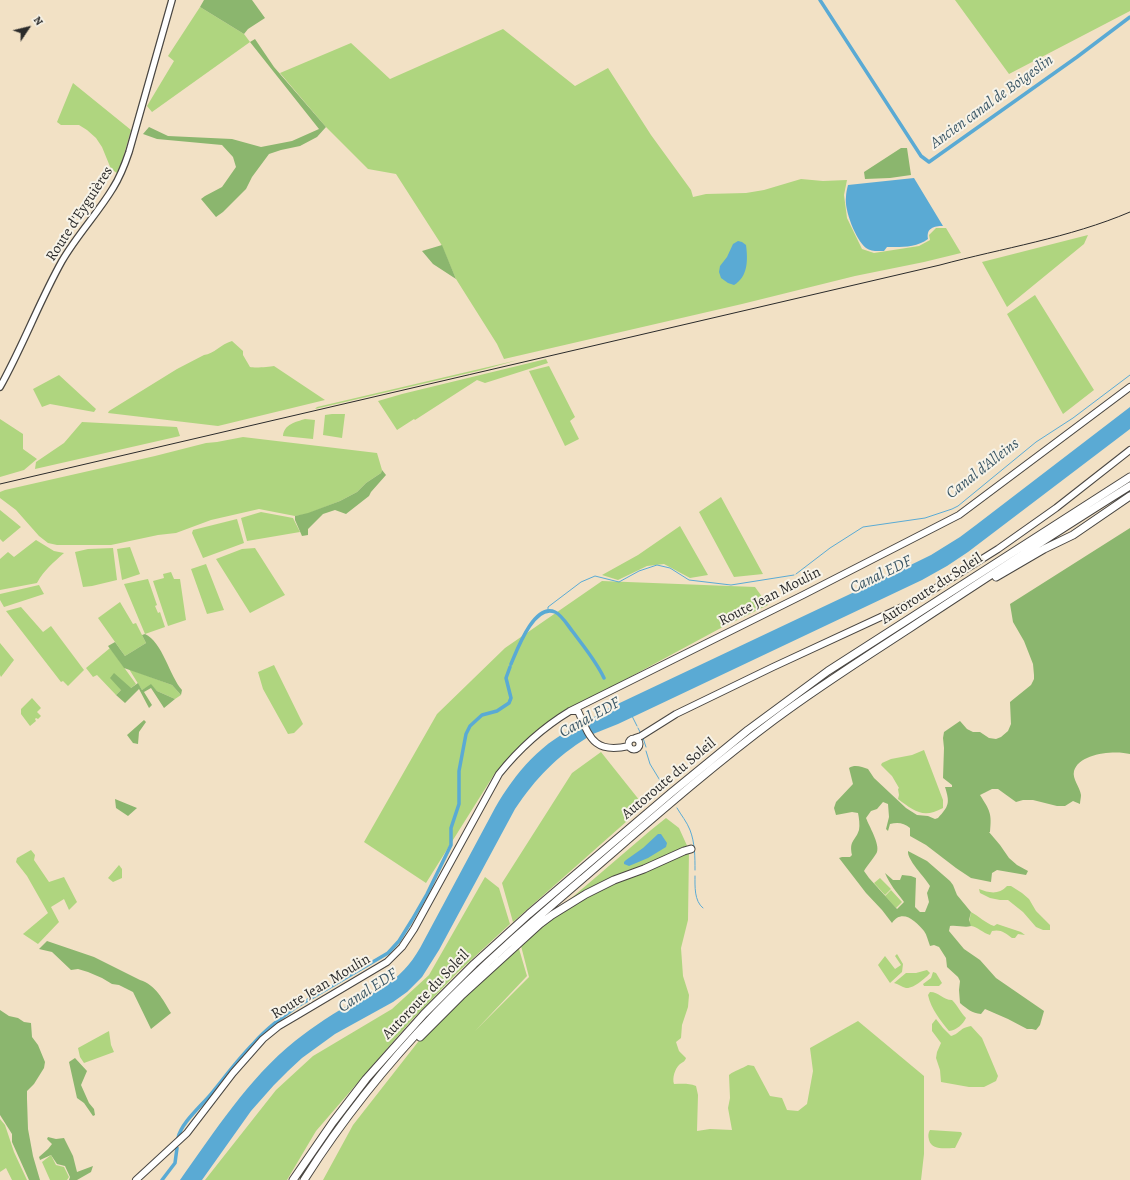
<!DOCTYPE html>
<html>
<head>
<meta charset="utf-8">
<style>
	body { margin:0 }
	#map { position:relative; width:1130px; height:1180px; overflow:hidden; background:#f2e1c5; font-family:Alegreya,serif }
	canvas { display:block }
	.north { position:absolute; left:8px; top:8px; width:40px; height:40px; -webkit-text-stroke:3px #f7f3e8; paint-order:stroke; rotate:55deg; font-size:11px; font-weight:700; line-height:16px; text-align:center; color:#2b2b2b }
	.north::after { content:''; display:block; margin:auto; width:14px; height:18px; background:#2b2b2b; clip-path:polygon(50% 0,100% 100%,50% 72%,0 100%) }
</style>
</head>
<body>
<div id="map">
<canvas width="1130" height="1180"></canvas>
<div class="north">N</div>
</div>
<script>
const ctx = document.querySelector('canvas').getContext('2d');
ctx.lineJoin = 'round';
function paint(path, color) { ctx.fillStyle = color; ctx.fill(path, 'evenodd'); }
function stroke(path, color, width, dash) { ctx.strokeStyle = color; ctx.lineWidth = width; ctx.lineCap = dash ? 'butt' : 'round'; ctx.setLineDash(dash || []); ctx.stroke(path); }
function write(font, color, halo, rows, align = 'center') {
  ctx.font = font + ' Alegreya,serif'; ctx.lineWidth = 4; ctx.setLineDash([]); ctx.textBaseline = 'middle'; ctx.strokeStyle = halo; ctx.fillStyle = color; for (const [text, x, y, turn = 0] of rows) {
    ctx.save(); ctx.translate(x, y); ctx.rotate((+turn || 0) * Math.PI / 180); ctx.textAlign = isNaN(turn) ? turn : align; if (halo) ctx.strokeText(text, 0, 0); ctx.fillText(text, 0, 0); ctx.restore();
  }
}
paint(new Path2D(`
	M 955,0 L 1130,0 L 1130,11 L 1009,74 Z
	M 200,7 L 244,34 L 250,42 L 152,112 L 147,106 L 174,61 L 168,56 Z
	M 503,29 L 575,86 L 608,68 L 651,135 L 691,190 L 693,197 L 706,194 L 746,193 L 764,190 L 801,179 L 823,181 L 847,180 L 844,195 L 847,218 L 862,249 L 874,253 L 919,246 L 930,240 L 929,235 L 936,228 L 946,228 L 961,253 L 924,262 L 855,276 L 742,304 L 504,359 L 497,344 L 456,279 L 441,244 L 396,174 L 368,169 L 326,127 L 280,73 L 351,43 L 390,79 Z
	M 73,83 L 131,130 L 121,165 L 117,173 L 111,169 L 102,147 L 96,138 L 87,130 L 79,125 L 61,125 L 57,122 Z
	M 1088,235 L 1084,244 L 1007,307 L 982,262 Z
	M 1035,295 L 1094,390 L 1063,414 L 1007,314 Z
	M 232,341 L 243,351 L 243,355 L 250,367 C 255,368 269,367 274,366 L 325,400 L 218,426 L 108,413 L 109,411 L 177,369 L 204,355 C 214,354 221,344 232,341 Z
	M 546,359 L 548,363 L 485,383 L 477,380 L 415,420 L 414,419 L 397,430 L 378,401 L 402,394 Z
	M 518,360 L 482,370 L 315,409 L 317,407 Z
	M 549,366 L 575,417 L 570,421 L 579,439 L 565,446 L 529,371 Z
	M 59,375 L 96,409 L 94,412 L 50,404 L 42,407 L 33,389 Z
	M 332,414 L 345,414 L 342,438 L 323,435 L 325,415 Z
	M 0,419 L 23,434 L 23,449 L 37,459 L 24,470 L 0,477 Z
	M 305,419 L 315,420 L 313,439 L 283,436 C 284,424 296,422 305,419 Z
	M 82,422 L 177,427 L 180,436 L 35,469 L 36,462 L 64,443 Z
	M 243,437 L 377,453 L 382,470 L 381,473 L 366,483 L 357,492 L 340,501 L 307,514 L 295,516 L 259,509 L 211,520 L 176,533 L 158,535 L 111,545 L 57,545 L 48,543 L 39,536 L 16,510 L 0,498 L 0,492 L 5,490 L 155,456 L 206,443 L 217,442 Z
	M 721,497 L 763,574 L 734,577 L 699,512 Z
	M 0,510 L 21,527 L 3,542 L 0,539 Z
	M 261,512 L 293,518 L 300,532 L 247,541 L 241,518 Z
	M 237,519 L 244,543 L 203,558 L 192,533 L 193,530 Z
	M 680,526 L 708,575 L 690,578 L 664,564 L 647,566 L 618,580 L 602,575 L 638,555 Z
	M 36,540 L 54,551 L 64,553 C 54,562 44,570 37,583 L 0,590 L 0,559 L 8,552 L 14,557 Z
	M 130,547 L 140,574 L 122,580 L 117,549 Z
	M 113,548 L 117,580 L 92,586 L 83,587 L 75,552 L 88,549 Z
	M 255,548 L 285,595 L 250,613 L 216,559 L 242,549 Z
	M 206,564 L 224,610 L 207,614 L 191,569 Z
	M 171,572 L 174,579 L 180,579 L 186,620 L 168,626 L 153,581 L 164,578 L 163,574 Z
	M 148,579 L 157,605 L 155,606 L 158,613 L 160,612 L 165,627 L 145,634 L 124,584 Z
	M 602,581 L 755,587 L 768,605 L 719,629 L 578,705 L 515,752 L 495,773 L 426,883 L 364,842 L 437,714 L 505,648 Z
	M 39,585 L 44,594 L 4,607 L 0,600 L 0,594 Z
	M 120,602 L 133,624 L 136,623 L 146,643 L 125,656 L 98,618 Z
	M 21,607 L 43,632 L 51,626 L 84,670 L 68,686 L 63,681 L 61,682 L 6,611 Z
	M 0,643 L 14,660 L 1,677 L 0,675 Z
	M 110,648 L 136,684 L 131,688 L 121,690 L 116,695 L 97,675 L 93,677 L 86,668 Z
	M 274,665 L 303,724 L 294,733 L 288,734 L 263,689 L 258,672 Z
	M 129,669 L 172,685 L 181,695 L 175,699 L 157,691 L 151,685 L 142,690 Z
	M 32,698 L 41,708 L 37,712 L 41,716 L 38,719 L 36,718 L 35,719 L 36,721 L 30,726 L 21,714 L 21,709 Z
	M 924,750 L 943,800 L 943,808 C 923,819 914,811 898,799 L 899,795 L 898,789 L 899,788 L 892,776 L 881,765 L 882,763 L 891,759 L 912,755 Z
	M 601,752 L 644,806 L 513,922 L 502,883 L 572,773 Z
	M 666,818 L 679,828 L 689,850 L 688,920 L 681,948 L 683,976 L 689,995 L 688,1007 L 682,1025 L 681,1038 L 676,1042 L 679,1051 L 686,1058 C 685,1062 682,1062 679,1065 C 675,1069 672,1078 674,1084 C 682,1084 688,1083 696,1086 L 698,1095 L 697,1131 L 710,1129 L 732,1130 L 728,1108 L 730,1098 L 729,1075 C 735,1070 742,1069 748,1065 L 754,1066 L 770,1096 L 782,1098 L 787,1110 L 798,1111 L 807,1104 L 813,1071 L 810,1048 L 858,1021 L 924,1076 L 924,1154 L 921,1180 L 323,1180 L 353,1125 L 425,1033 L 517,942 L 527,976 L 475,1031 L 529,977 L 520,942 L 651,830 Z
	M 31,850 L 35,855 L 34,860 L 49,882 L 64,877 L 77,902 L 69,910 L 64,899 L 51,907 L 59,922 L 38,944 L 23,934 L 48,913 L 27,876 L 16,862 L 17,858 Z
	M 119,865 L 122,869 L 122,878 L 113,882 L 108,878 Z
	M 485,877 L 499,888 L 510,924 L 457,973 L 411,1021 L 316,1131 L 287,1180 L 205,1180 L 276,1090 L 313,1056 L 392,1009 L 429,975 Z
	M 880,878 L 891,889 L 885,895 L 874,883 Z
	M 1007,886 L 1011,886 L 1022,893 L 1029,899 L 1036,911 L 1050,925 L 1050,930 L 1043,930 L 1036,927 L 1023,912 L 1008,900 L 1000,900 L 990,898 L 980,893 L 979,889 C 989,893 999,895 1007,886 Z
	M 891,890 L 902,902 L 896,908 L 885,896 Z
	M 971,912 C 979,916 985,923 994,926 L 997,924 L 1021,932 L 1025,935 L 1018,934 L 1015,938 L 1012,938 C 1005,933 1001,929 992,931 L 990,935 C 983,933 978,927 971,926 L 969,923 Z
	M 897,954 L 903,964 L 902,972 L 890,983 L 878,965 L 885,956 L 895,969 L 901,965 L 895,956 Z
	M 927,970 L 930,973 C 926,978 913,989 906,988 C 902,987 898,984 894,983 L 906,973 L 916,973 Z
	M 933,972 L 936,973 L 942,983 L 939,986 L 924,986 L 923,984 L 931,978 Z
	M 930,992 C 939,992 943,1000 952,1000 C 958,1006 960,1012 966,1018 C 963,1024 957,1030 949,1031 C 941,1021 931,1009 928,995 Z
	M 936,1019 L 943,1028 L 951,1036 C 961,1033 959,1028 971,1026 L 982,1038 L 998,1076 L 996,1081 L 984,1087 L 969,1087 L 941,1082 L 940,1070 L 936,1058 L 937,1052 L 941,1043 L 932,1031 L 932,1024 Z
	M 109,1031 L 111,1045 L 114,1052 L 84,1063 L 80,1057 L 78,1048 Z
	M 0,1119 L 5,1125 L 14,1152 L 27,1180 L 12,1180 L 6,1168 L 0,1172 Z
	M 930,1130 L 961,1132 L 962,1134 L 955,1148 C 946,1148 932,1151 929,1140 C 928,1136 928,1133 930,1130 Z
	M 51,1155 L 56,1165 L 64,1167 L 69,1177 L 67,1180 L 50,1180 L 42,1162 Z`), '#afd57f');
paint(new Path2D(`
	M 204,0 L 252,0 L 265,18 L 248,29 L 244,34 L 200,7 Z
	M 255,39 L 274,67 L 326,127 L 317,137 L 300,146 L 281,150 L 269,154 L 252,177 L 246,189 L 223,212 L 216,217 L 201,199 L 205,196 L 222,187 L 236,167 L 233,157 L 222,145 L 157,139 L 143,134 L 149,127 L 168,136 L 232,139 L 261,147 L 292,141 L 319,129 L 250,42 Z
	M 901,148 L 907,148 L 911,175 L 890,178 L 865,179 L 864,172 Z
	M 442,245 L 456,279 L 433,264 L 422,251 Z
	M 382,470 L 386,475 L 371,492 L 369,496 L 346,514 L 335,510 L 323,514 L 308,529 L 308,535 L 302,536 L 295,520 L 295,516 L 308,513 L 340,501 L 357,492 L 366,483 L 381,473 Z
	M 1130,528 L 1130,754 C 1115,750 1079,753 1074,771 C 1072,779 1080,787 1081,795 C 1081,798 1080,801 1080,804 L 1073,801 L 1065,806 L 1057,806 L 1033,800 L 1023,800 L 1016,802 L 998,789 L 992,789 L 980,795 C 990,811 992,813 990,832 L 989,832 L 1000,845 L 1009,858 L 1017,865 L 1028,871 L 1026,875 L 997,870 L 992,873 L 991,882 L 971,878 L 956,868 L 926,845 L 910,836 L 910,828 C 904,823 898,822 890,824 L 888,831 L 886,829 L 889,817 L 888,804 L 883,802 L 877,809 L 871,811 L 866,818 C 869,826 880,844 877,852 C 876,855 867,866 864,871 L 869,878 L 897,909 L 904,902 C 896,891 890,885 885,873 L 893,880 L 900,880 L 902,875 L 911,876 L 916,878 L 915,907 L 920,912 L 925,912 L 929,902 L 927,893 L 930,886 C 924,876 907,860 908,851 L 927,861 L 950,881 L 953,885 L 957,895 L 971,912 L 969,920 L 971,926 C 965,928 958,925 950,926 L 949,931 L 964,949 L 980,960 L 996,978 L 1044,1011 L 1040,1025 L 1036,1030 L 1032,1029 L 1027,1029 L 1008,1019 L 985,1009 L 981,1014 C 972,1013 967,1009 960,1003 L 959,990 L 960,981 L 958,977 L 947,967 L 946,958 L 939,947 L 934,945 L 930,946 C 928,941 927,935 924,931 C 916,921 902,908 892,923 L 882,910 L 866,893 L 839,858 L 842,857 L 850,857 L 852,855 C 849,840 855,842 859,830 C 860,825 859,818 858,813 L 852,812 L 836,815 L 834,808 L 836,802 L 853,784 L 849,768 C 855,764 862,767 868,769 L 874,778 L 906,808 L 917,815 L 928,816 L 935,819 L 938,818 C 949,806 950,803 945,787 L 952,787 L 952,785 L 943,778 L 944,748 L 943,738 L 944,732 L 960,721 L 967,729 L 973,732 L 980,732 L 989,738 L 996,739 L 1001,737 L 1008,731 L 1011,724 L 1010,702 L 1031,685 L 1034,679 L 1034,675 L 1033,664 L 1024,641 L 1013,622 L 1010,604 Z
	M 145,634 C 162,641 170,677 182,690 L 181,695 L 172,685 L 124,668 L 108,646 L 115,642 L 125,656 L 146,643 L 142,635 Z
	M 114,673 L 131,688 L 138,683 L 142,690 L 151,684 L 157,691 L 175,699 L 164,708 L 151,688 L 144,692 L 152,705 L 149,708 L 139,689 L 125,703 L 116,695 L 121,690 L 110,678 Z
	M 144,720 L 146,722 L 139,732 L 138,744 L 133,743 L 127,735 Z
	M 115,799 L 137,808 L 128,816 L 116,808 Z
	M 47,941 L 94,957 L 140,980 C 156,985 163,1000 171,1013 L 151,1029 L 133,992 L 119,985 L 112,984 L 102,978 L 88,972 L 78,969 L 71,970 L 52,952 L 39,949 Z
	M 0,1010 L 9,1016 L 18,1018 L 24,1022 L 31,1023 L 32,1037 L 38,1045 L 45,1062 L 44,1068 L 34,1084 L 27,1091 L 27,1099 L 28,1129 L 33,1156 L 40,1180 L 29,1180 L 12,1142 L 12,1134 L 0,1115 Z
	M 75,1058 L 87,1071 L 81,1085 L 89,1103 L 94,1109 L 95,1115 L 93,1116 L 84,1103 L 77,1098 L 69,1062 Z
	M 48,1137 L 56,1139 L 64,1138 L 73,1156 L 77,1172 L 93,1166 L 91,1172 L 77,1180 L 69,1180 L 70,1177 L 65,1166 L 57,1164 L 51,1155 L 40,1160 L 39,1157 L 48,1149 L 52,1144 L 47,1139 Z`), '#8bb66e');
paint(new Path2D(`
	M 914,178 L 943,226 C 934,226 926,228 928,239 C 916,248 901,247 887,247 L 884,251 C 879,251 871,252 866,248 C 856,240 844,210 846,197 C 846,193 847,189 848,185 Z
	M 738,241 L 742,242 L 746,245 C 748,260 748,277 734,285 L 728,283 L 721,278 L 719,272 L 720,266 L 727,257 L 733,244 Z
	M 1130,407 L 1130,429 L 968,552 L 947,566 L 922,580 L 618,724 L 593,734 L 586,722 L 607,709 L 884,578 L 931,555 L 960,537 L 976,525 Z
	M 581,725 L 588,737 C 555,758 537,777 515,809 L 439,950 L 422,977 L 407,992 L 393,1002 L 335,1034 L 302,1058 L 288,1071 L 274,1085 L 251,1111 L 202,1180 L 180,1180 C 215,1131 248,1079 295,1041 C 314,1026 335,1012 356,1001 C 365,996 375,993 383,987 C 399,977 411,964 420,948 L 495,808 C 515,773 543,740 581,725 Z
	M 658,834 L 661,834 L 667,843 L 666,847 L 648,858 L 629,866 L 624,864 L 624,862 L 626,860 L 643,848 Z`), '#5aaad4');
stroke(new Path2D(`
	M 796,574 L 830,548 L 863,527 L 925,518 L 952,509 L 958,506 L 1036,442 L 1073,418 L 1130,375
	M 548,611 L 548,607 L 581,582 L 595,576 L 619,582 L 639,571 L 657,565 L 670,568 L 689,580 L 731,585 L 794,575
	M 632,716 L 637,726
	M 638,728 L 640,732
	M 643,738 L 646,747
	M 646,751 L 650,764 L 664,787
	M 677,808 C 681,815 687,822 690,830 C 695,843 695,857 695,870
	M 695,876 C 695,886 694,901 703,908`), '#5aaad4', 1);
stroke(new Path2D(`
	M 820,0 L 921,156 L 929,162 L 1077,57 L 1130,17
	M 511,664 C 517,650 534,603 555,612 C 562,615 568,626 573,632 C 584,647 596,661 604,678
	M 178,1138 C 181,1123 201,1106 211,1094 C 225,1077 238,1059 254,1043 C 266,1029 281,1018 296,1007 L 388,953 L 399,941 L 412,920 L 427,894 L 451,845 L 451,828 L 459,804 L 459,771 L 466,734 L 470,726 L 482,715 L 497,711 L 509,703 L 511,698 L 506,678 L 510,667
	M 162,1180 L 175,1163 L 177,1148`), '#5aaad4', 3.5);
const secondary = new Path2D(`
	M 0,387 C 23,346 39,302 62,261 C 77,235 98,213 113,188 C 120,177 125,164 129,152 L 172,0`);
const primary = new Path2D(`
	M 570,711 L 578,711 C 590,738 594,754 629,746
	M 635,738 L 641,736 L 676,714 L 773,667 L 896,610 L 923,596 L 998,549 L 1056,508 L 1130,450
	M628.5 744a5.5 5.5 0 1 1 11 0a5.5 5.5 0 1 1-11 0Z
	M 136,1180 L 187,1133 L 233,1073 L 263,1039 L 279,1026 L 296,1016 L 387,962 L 402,947 L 414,929 L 499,774 C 519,749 542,728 570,711 L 803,595 L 959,515 L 1130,387`);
const motorway = new Path2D(`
	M 996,577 L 1044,549 L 1073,535 L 1130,496
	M 420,1037 L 461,996 L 540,924 L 552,915 L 586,894 L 614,880 L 644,869 L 684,851 L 691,849
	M 293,1180 L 333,1122 L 366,1079 L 424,1014 L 474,964 L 529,914 L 671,793 L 748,730 L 828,671 L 1130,477
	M 304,1180 C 342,1120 387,1064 436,1013 C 481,966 531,923 581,880 C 644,826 707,770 774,720 C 818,687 864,658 910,628 C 983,580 1056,532 1130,486`);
stroke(secondary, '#494642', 8);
stroke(primary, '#494642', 8);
stroke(motorway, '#494642', 9);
stroke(secondary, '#fff', 5.5);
stroke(primary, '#fff', 6);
stroke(motorway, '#fff', 7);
stroke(new Path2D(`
	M 0,484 L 940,265 C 1003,248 1069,238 1130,212`), '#2b2b2b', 1);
write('15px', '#2b2b2b', '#f7f3e8', [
	["Route d'Eyguières",80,214,-57],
	["Autoroute du Soleil",932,589,-33],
	["Route Jean Moulin",770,597,-27],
	["Autoroute du Soleil",669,779,-40],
	["Route Jean Moulin",321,987,-31],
	["Autoroute du Soleil",426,995,-46]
]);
write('italic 16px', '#3b5766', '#f7f3e8', [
	["Ancien canal de Boigeslin",992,102,-36],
	["Canal d'Alleins",983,469,-38],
	["Canal EDF",881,575,-26],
	["Canal EDF",590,718,-29],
	["Canal EDF",368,991,-33]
]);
</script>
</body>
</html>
